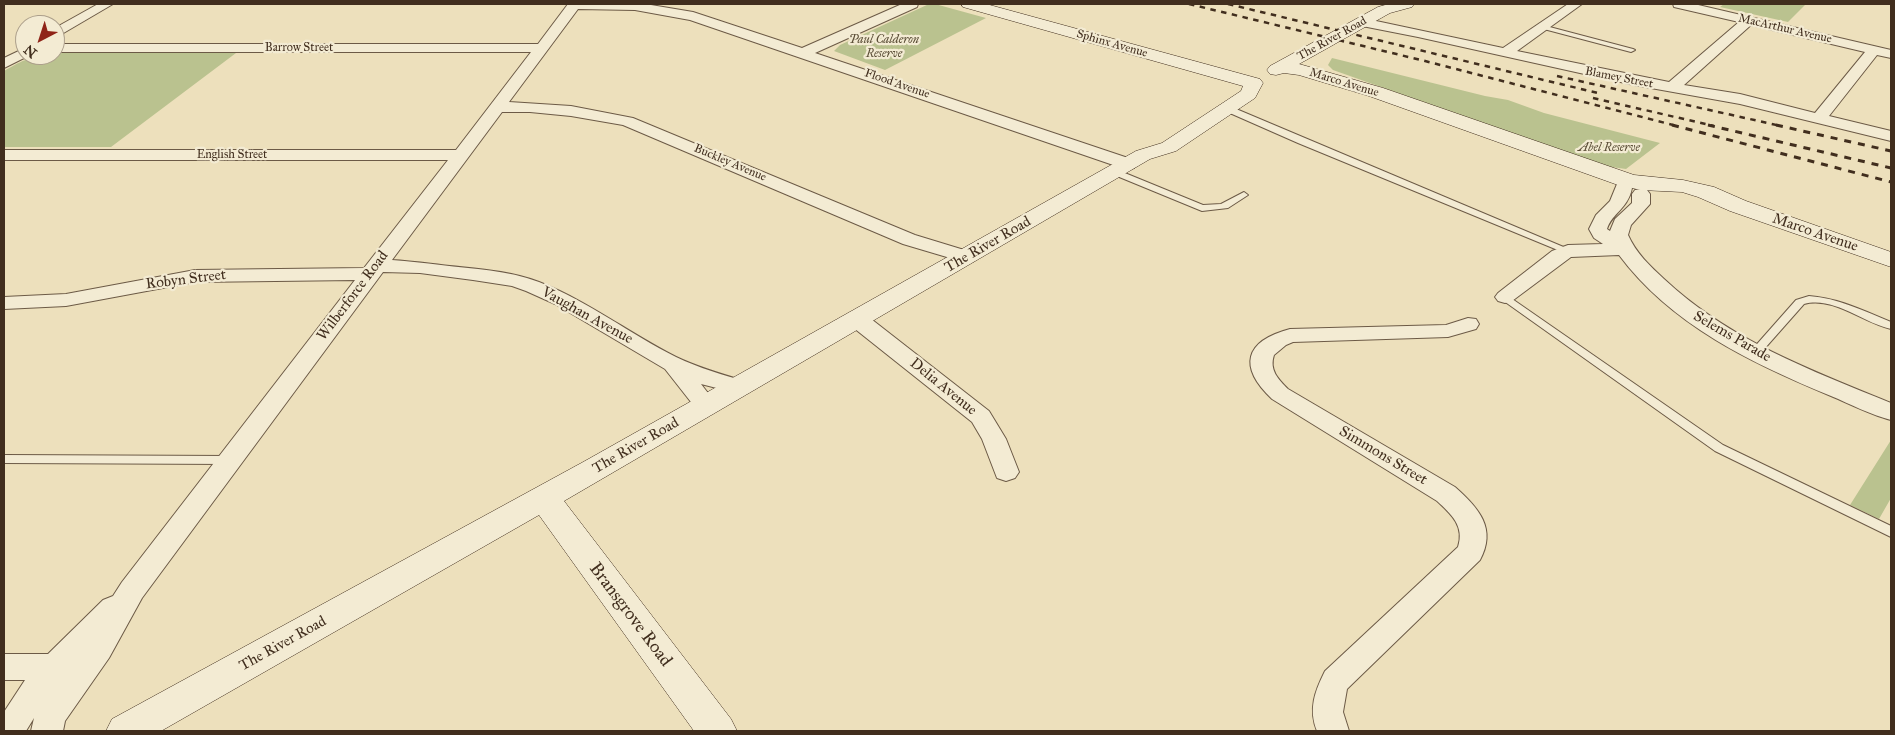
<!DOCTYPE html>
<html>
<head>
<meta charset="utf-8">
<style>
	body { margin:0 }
	#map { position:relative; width:1895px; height:735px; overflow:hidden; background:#ede0bc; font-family:"IM FELL Great Primer",serif }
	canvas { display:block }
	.frame { position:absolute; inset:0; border:5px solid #412e1e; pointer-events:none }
	.north { position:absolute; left:15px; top:15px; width:50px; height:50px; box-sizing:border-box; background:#f3ebd3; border:1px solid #ac9f8b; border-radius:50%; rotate:220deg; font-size:14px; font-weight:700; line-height:20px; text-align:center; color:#412e1e }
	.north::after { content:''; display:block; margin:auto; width:18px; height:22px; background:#8f2418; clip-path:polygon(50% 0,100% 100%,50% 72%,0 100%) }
</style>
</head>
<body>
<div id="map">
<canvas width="1895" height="735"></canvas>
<div class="frame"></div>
<div class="north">N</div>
</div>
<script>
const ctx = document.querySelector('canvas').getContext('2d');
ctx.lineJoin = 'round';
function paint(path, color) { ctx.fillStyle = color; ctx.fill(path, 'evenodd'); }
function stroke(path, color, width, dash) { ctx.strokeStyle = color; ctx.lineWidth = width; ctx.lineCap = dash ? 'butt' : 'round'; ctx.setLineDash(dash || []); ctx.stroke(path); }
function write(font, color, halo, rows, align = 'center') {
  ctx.font = font + ' "IM FELL Great Primer",serif'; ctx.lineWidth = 4.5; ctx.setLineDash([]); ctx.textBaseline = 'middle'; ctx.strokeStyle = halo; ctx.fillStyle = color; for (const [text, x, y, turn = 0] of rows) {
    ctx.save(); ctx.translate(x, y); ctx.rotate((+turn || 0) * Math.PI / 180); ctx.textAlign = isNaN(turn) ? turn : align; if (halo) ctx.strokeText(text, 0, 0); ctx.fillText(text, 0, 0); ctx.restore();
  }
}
paint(new Path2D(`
	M 929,4 L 935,4 L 986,18 L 885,70 L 834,51 L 840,45 Z
	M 1724,4 L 1806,4 L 1788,22 L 1720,7 Z
	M 55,52 L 236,53 L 111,147 L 4,147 L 4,71 C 23,60 33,55 55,55 Z
	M 1332,58 L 1485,96 L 1508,100 L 1544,113 L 1660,143 L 1626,169 L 1604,166 L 1333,70 L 1328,65 Z
	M 1891,440 L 1891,498 L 1879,519 L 1850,505 Z`), '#bac28f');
const lane = new Path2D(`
	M 1542,25 L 1633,49 L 1635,50 L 1631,52 L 1540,28 L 1540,26 Z
	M 1223,106 L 1229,106 L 1573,251 L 1568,254 L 1565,253 L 1298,143 L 1223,110 Z
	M 1115,169 L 1203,205 L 1221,204 L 1244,192 L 1248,195 L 1228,208 L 1202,211 L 1112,174 L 1112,170 Z
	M 1505,294 L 1723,445 L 1891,526 L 1891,537 L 1715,451 L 1501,299 L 1500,297 Z
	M 1809,296 C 1838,298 1864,311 1891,322 L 1891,329 C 1863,323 1834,296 1804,304 L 1758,356 L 1750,356 L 1748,354 L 1750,352 L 1796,300 Z
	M 4,455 L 231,456 L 235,457 L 237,460 L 235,463 L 231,464 L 4,463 Z`);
const street = new Path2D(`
	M 98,4 L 113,4 L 55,38 L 55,28 Z
	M 568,4 L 645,4 L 693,12 L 802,48 L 902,4 L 918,4 L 917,7 L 815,53 L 1134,160 L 1137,164 L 1134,168 L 1128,169 L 1122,168 L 690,20 L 635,10 L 578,9 L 509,102 L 571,106 L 633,118 L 915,235 L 974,253 L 977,257 L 974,261 L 967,263 L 903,244 L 623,125 L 571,116 L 530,112 L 502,112 L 392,260 C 409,261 424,263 441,265 C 474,269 507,270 539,282 C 588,301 630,334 676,357 C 699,368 723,375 748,382 L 752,387 L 748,392 L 740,394 L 701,384 L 718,406 L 714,411 L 706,414 L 698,411 L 665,369 L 555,304 L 526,291 L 512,286 L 473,280 L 420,273 L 383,272 L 142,598 L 109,658 L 65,721 L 63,731 L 31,731 L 34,718 L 26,731 L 4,731 L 4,712 L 25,680 L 4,680 L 4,654 L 48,654 L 103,600 L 113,596 L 122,582 L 355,280 L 195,282 L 66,306 L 4,309 L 4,297 L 66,294 L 195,270 L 364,268 L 448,160 L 4,160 L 4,150 L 456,150 L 531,52 L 55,52 L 55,44 L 538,44 Z
	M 1568,4 L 1582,4 L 1517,51 L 1669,82 L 1739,22 L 1674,7 L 1673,4 L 1694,4 L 1891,50 L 1891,58 L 1877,55 L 1829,116 L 1891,131 L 1891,141 L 1740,104 L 1634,85 L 1418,37 L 1357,25 L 1355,22 L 1362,18 L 1503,48 ZM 1751,25 L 1865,52 L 1815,113 L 1740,94 L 1684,85 Z
	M 25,48 L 25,55 L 30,55 L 4,68 L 4,58 Z
	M 1623,183 L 1629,184 L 1632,188 C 1628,209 1612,213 1607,229 L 1610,231 L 1615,219 L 1632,203 L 1632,194 L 1635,190 L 1641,189 L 1647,190 L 1650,194 L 1650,204 L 1631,225 L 1628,235 C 1636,253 1650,266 1664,279 C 1729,340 1810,370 1891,403 L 1891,420 C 1871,415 1850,404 1831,396 C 1753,364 1671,325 1619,255 L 1571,257 L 1512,301 L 1505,303 L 1498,301 L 1495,297 L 1498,293 L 1552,251 L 1568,245 L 1603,244 L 1594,238 L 1589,229 L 1596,215 L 1610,201 L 1617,184 Z
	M 858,314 L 866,315 L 989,411 L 1006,439 L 1019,472 L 1015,478 L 1006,481 L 997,478 L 982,439 L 972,422 L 850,325 L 847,320 L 850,315 Z
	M 1468,318 L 1476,319 L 1479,324 L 1476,329 L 1448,337 L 1293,342 L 1286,345 L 1274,355 C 1269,370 1278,379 1288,389 L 1455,487 C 1479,508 1497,529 1480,560 L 1347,689 L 1343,712 L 1349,731 L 1317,731 C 1308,709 1315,691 1325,671 L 1458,547 C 1465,526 1451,514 1437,501 L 1272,399 C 1238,367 1244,341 1290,329 L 1446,325 Z`);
const secondary = new Path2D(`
	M 961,4 L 986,4 L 1260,79 L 1263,83 L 1255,98 L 1176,151 L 1150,159 L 564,501 L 731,719 L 737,731 L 694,731 L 539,515 L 161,731 L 106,731 L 112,719 L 585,461 L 1136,151 L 1162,143 L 1241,91 L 1243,86 L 963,7 Z
	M 1389,4 L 1414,4 L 1412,7 L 1390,13 L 1299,64 L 1383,88 L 1634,175 L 1683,180 L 1714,187 L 1746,201 L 1891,252 L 1891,267 L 1730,211 L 1698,197 L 1682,192 L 1641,190 L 1618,185 L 1369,96 L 1299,75 L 1284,73 L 1276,75 L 1270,74 L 1267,70 L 1270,66 L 1378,7 Z`);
stroke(lane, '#6c5a46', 2);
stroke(street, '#6c5a46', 2);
stroke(secondary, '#412e1e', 1);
paint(lane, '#f3ebd3');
paint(street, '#f3ebd3');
paint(secondary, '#f3ebd3');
stroke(new Path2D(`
	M 1189,4 L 1421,60 L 1677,126
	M 1228,4 L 1602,94
	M 1557,76 L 1781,126
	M 1593,98 L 1714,126`), '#412e1e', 2.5, [5.5, 5.5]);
stroke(new Path2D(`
	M 1672,125 L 1891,182
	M 1708,125 L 1891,168
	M 1776,125 L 1891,151`), '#412e1e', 3, [7, 7]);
write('12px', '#412e1e', '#f3ebd3', [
	["MacArthur Avenue",1785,29,13],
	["The River Road",1332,39,-29],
	["Sphinx Avenue",1112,44,16],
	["Barrow Street",299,48],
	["Blamey Street",1619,78,11],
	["Marco Avenue",1344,83,17],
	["Flood Avenue",897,84,19],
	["English Street",232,155],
	["Buckley Avenue",730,163,23]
]);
write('italic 12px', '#594c35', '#f3ebd3', [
	["Paul Calderon",884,40],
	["Reserve",884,54],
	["Abel Reserve",1609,148]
]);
write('15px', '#412e1e', '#f3ebd3', [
	["Marco Avenue",1815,233,19],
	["The River Road",988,245,-30],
	["Robyn Street",186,280,-7],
	["Wilberforce Road",353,296,-53],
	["Vaughan Avenue",587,316,29],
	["Selems Parade",1732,337,30],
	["Delia Avenue",943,387,39],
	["The River Road",636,446,-30],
	["Simmons Street",1383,456,31],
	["The River Road",283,644,-29]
]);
write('18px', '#412e1e', '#f3ebd3', [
	["Bransgrove Road",630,615,53]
]);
</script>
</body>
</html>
